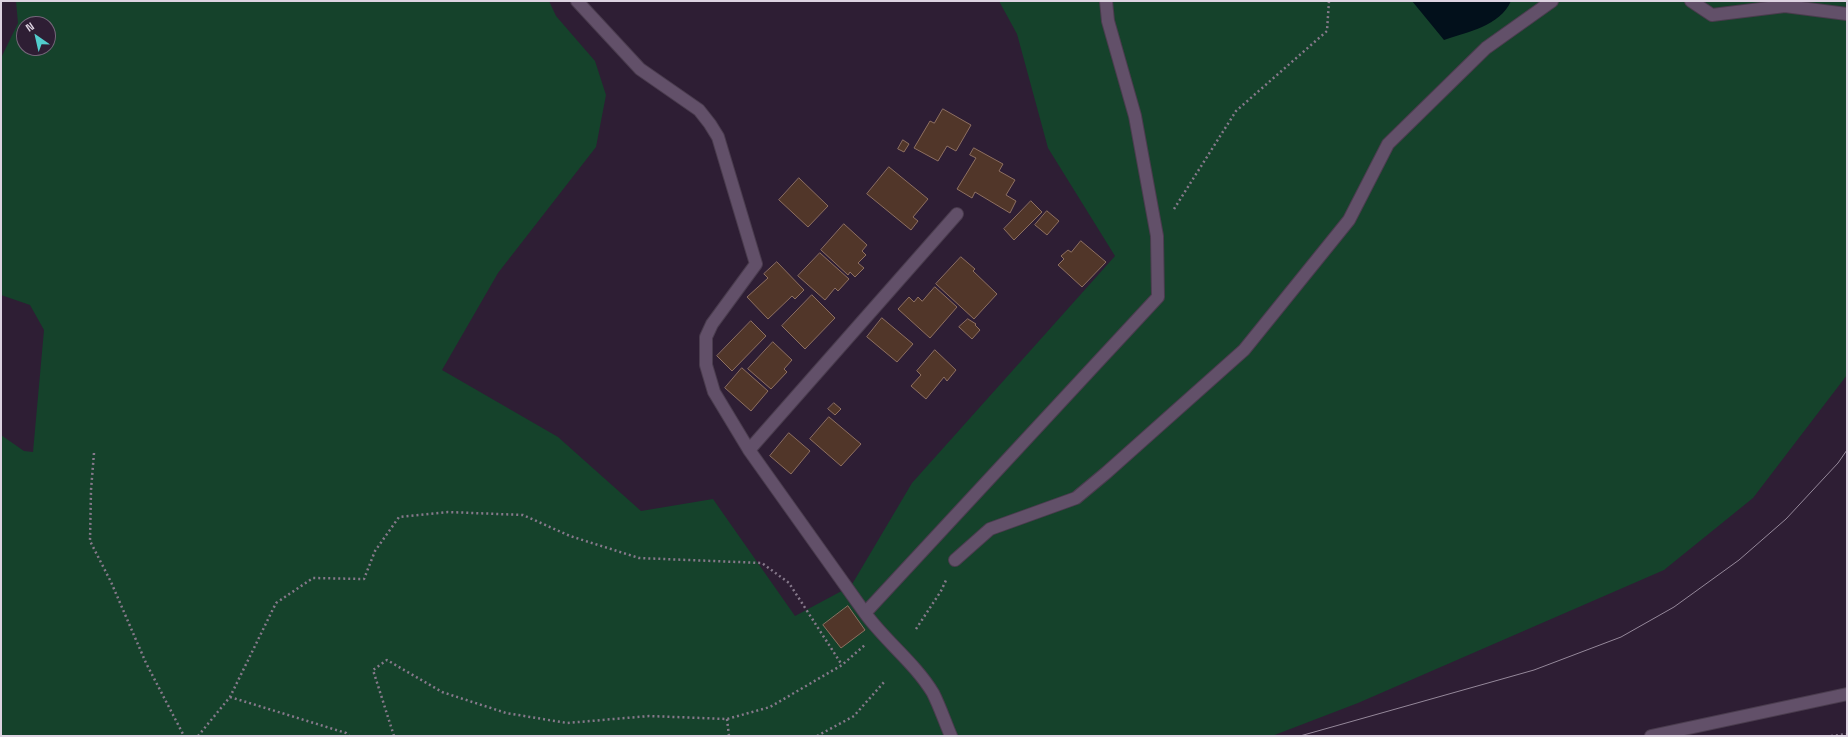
<!DOCTYPE html>
<html>
<head>
<meta charset="utf-8">
<style>
	body { margin:0 }
	#map { position:relative; width:1848px; height:737px; overflow:hidden; background:#2e1e34; font-family:"Space Grotesk",sans-serif }
	canvas { display:block }
	.frame { position:absolute; inset:0; border:2px solid #ddd3e1; pointer-events:none }
	.north { position:absolute; left:16px; top:16px; width:40px; height:40px; box-sizing:border-box; background:#2e1e34; border:1px solid #746679; border-radius:50%; rotate:326deg; font-size:11px; font-weight:700; line-height:16px; text-align:center; color:#ddd3e1 }
	.north::after { content:''; display:block; margin:auto; width:14px; height:18px; background:#52cdcd; clip-path:polygon(50% 0,100% 100%,50% 72%,0 100%) }
</style>
</head>
<body>
<div id="map">
<canvas width="1848" height="737"></canvas>
<div class="frame"></div>
<div class="north">N</div>
</div>
<script>
const ctx = document.querySelector('canvas').getContext('2d');
ctx.lineJoin = 'round';
function paint(path, color) { ctx.fillStyle = color; ctx.fill(path, 'evenodd'); }
function stroke(path, color, width, dash) { ctx.strokeStyle = color; ctx.lineWidth = width; ctx.lineCap = dash ? 'butt' : 'round'; ctx.setLineDash(dash || []); ctx.stroke(path); }
paint(new Path2D(`
	M 16,1 L 549,1 L 556,16 L 595,61 L 606,95 L 596,147 L 498,273 L 442,370 L 558,437 L 641,511 L 713,499 L 795,616 L 851,586 L 912,483 L 1115,256 L 1048,148 L 1017,34 L 999,1 L 1847,1 L 1847,375 L 1753,498 L 1664,570 L 1358,703 L 1272,736 L 1,736 L 1,435 L 24,451 L 33,452 L 44,330 L 30,305 L 1,295 L 1,58 L 18,23 ZM 24,24 L 48,24 L 48,48 L 24,48 Z`), '#15422b');
paint(new Path2D(`
	M 1412,1 L 1511,1 C 1500,26 1467,32 1444,40 Z`), '#02101b');
const building = new Path2D(`
	M 943,109 L 971,125 L 956,151 L 947,146 L 938,161 L 914,148 L 930,121 L 934,123 Z
	M 903,140 L 909,144 L 904,152 L 898,149 Z
	M 974,148 L 1003,164 L 999,171 L 1015,180 L 1006,195 L 1016,201 L 1010,213 L 975,192 L 972,198 L 957,189 L 976,158 L 970,155 Z
	M 889,167 L 928,199 L 913,217 L 918,221 L 911,230 L 867,194 Z
	M 799,178 L 828,206 L 808,227 L 779,200 Z
	M 1031,201 L 1042,212 L 1014,240 L 1004,229 Z
	M 1047,211 L 1059,221 L 1047,235 L 1035,225 Z
	M 844,224 L 867,245 L 862,251 L 866,255 L 858,263 L 864,268 L 855,277 L 850,272 L 848,275 L 821,250 Z
	M 1081,241 L 1106,262 L 1082,287 L 1058,265 L 1064,259 L 1061,256 L 1068,250 L 1071,252 Z
	M 820,253 L 849,279 L 838,291 L 835,288 L 825,300 L 798,276 Z
	M 961,257 L 975,269 L 973,271 L 997,294 L 974,319 L 936,284 Z
	M 777,262 L 804,290 L 795,299 L 792,296 L 768,319 L 747,297 L 768,278 L 764,274 Z
	M 935,287 L 957,307 L 930,338 L 898,309 L 909,297 L 914,302 L 918,297 L 922,301 Z
	M 812,295 L 835,318 L 805,349 L 782,326 Z
	M 882,318 L 913,344 L 897,362 L 867,337 Z
	M 968,319 L 976,324 L 975,325 L 980,330 L 972,339 L 959,327 Z
	M 751,321 L 766,336 L 732,371 L 717,356 Z
	M 773,342 L 792,360 L 784,369 L 787,372 L 771,389 L 748,369 Z
	M 935,350 L 956,370 L 947,381 L 944,377 L 926,399 L 911,386 L 921,375 L 917,371 Z
	M 742,368 L 768,391 L 751,411 L 725,388 Z
	M 834,403 L 841,409 L 835,415 L 828,409 Z
	M 829,417 L 861,444 L 841,466 L 810,439 Z
	M 789,433 L 810,451 L 791,474 L 770,456 Z
	M 848,606 L 865,630 L 841,648 L 823,625 Z`);
paint(building, '#513629');
stroke(building, '#8e7061', 1);
const minor = new Path2D(`
	M 577,1 L 640,69 L 699,110 L 710,124 L 718,137 L 756,264 L 712,324 L 706,337 L 706,365 L 714,392 L 749,450 L 865,613 C 885,641 915,663 933,693 C 940,707 945,722 951,736
	M 1691,1 L 1712,15 L 1785,6 L 1847,14
	M 749,450 L 957,214
	M 955,560 L 990,529 L 1076,498 L 1106,473 L 1244,350 L 1349,220 L 1388,144 L 1486,48 L 1552,1
	M 865,613 L 1158,297 L 1157,236 L 1135,116 L 1108,21 L 1106,1
	M 1651,736 L 1847,694`);
stroke(minor, '#4a3c4e', 14);
stroke(new Path2D(`
	M 1174,209 L 1236,111 L 1327,31 L 1329,1
	M 94,453 L 91,490 L 90,541 L 111,582 L 146,663 L 184,736
	M 916,629 L 941,591 L 947,578
	M 230,697 L 346,733 L 349,736
	M 727,719 L 729,736
	M 198,736 L 230,697 L 276,603 L 313,578 L 364,579 L 375,551 L 399,517 L 448,512 L 523,515 L 570,536 L 639,558 L 762,563 L 789,583 L 842,665
	M 394,736 L 373,670 L 387,660 L 442,692 L 506,713 L 567,723 L 649,716 L 727,719 L 770,707 L 842,665 L 866,644
	M 817,736 L 854,716 L 884,682
	M 1831,736 L 1847,734`), '#86798b', 2.5, [2, 3]);
stroke(minor, '#625069', 12);
stroke(new Path2D(`
	M 1300,736 L 1534,670 L 1621,637 L 1674,607 L 1739,560 L 1786,519 L 1838,463 L 1847,450`), '#95889a', 1);
</script>
</body>
</html>
